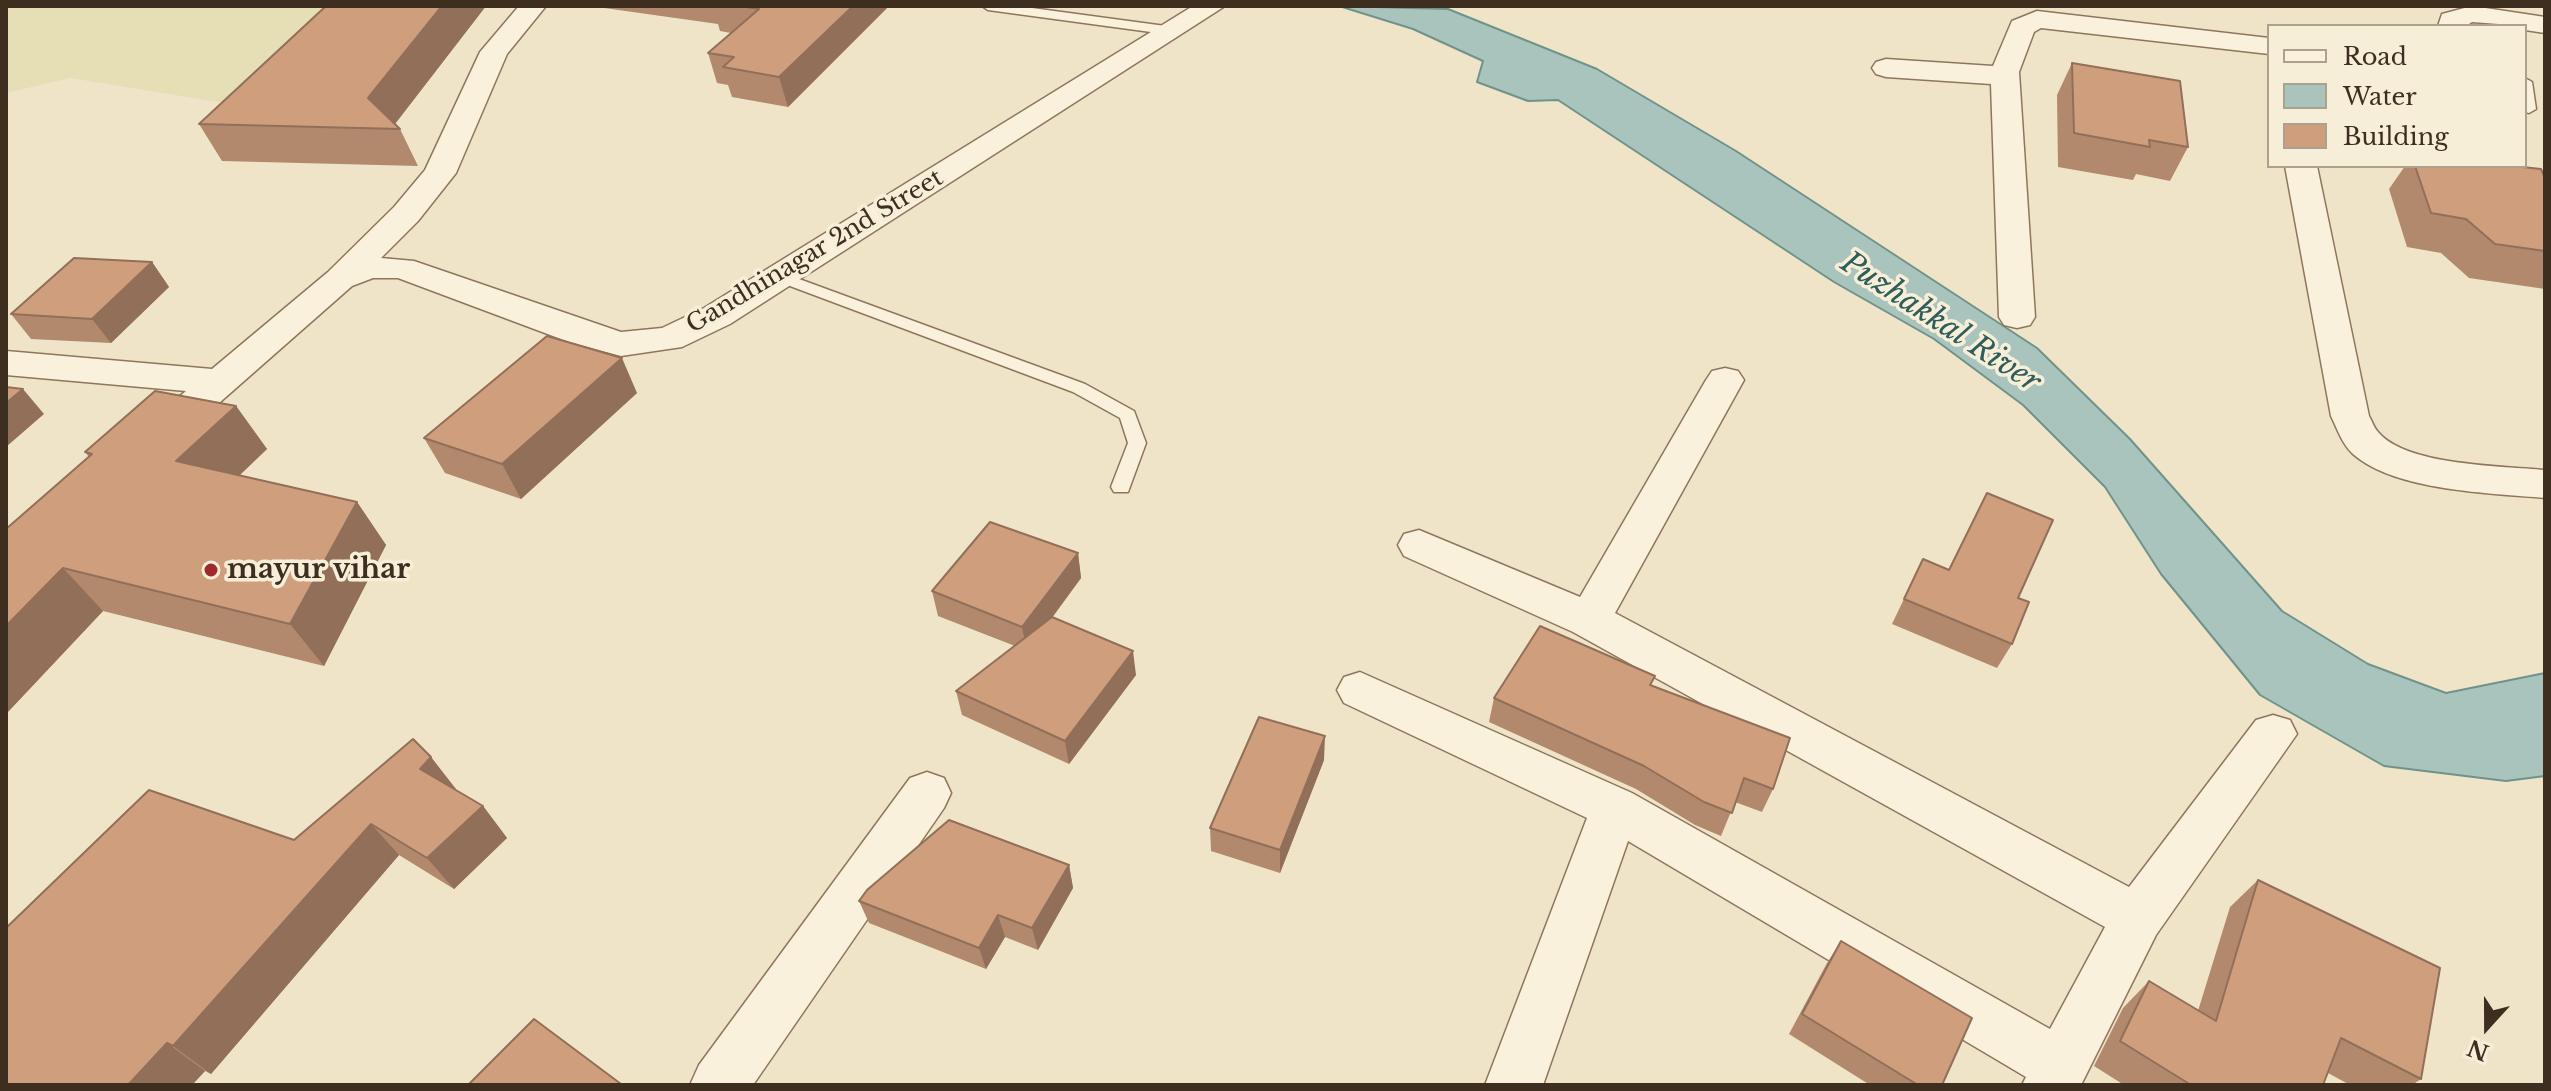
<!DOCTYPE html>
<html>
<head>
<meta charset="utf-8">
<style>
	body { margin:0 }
	#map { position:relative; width:2551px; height:1091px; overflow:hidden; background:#f0e4c8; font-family:"Libre Baskerville",serif }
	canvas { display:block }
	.frame { position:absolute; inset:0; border:8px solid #3d2e20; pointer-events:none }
	.legend { position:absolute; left:2267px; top:24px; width:260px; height:144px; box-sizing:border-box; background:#f7eed8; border:2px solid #ada18e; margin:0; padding:10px 14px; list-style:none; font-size:24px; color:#3d2e20 }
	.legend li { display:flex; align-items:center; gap:16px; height:40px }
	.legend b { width:40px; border:2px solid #ada18e }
	.north { position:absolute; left:2447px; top:987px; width:80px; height:80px; -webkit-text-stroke:6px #f7eed8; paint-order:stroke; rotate:201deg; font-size:22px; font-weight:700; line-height:32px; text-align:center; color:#3d2e20 }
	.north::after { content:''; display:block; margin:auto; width:28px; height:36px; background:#3d2e20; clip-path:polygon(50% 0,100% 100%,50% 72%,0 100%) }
</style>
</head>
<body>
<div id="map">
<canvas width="2551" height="1091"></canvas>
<div class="frame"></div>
<ul class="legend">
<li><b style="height:10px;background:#faf1dc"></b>Road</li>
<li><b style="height:22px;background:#a9c4bc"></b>Water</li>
<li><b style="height:22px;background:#cf9f7d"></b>Building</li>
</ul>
<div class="north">N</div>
</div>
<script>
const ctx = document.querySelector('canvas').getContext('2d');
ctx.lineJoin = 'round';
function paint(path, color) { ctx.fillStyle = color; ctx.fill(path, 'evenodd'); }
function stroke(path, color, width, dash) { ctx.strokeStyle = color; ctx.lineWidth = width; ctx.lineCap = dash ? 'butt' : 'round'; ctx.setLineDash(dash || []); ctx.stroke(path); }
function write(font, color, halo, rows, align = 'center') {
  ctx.font = font + ' "Libre Baskerville",serif'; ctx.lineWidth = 7; ctx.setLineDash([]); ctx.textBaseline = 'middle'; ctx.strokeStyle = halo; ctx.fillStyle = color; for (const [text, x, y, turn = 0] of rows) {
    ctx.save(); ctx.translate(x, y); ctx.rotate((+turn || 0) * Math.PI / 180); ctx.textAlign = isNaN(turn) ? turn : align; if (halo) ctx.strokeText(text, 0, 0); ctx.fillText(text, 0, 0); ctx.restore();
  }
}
paint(new Path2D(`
	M 6,6 L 330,6 L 243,106 L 70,78 L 6,93 Z`), '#e6deb5');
const water = new Path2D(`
	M 1339,6 L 1448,9 L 1597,69 L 1736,151 L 2037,348 L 2130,439 L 2282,611 L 2368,664 L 2446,693 L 2545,673 L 2545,776 L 2506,781 L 2384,766 L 2260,695 L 2161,574 L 2105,487 L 2023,405 L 1934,339 L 1834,282 L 1558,100 L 1528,101 L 1477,82 L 1483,61 L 1413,29 Z`);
paint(water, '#a9c4bc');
stroke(water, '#6f938a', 2);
const service = new Path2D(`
	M 982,6 L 1017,6 L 1173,27 L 1180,31 L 1173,35 L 988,10 Z
	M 2525,78 L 2532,82 L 2536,109 L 2529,113 L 2525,112 Z
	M 780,272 L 1085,384 L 1134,411 L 1146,443 L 1128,492 L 1114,492 L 1111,487 L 1128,443 L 1120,418 L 1073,392 L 774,280 L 774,274 Z`);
const minor = new Path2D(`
	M 519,6 L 546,6 L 507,54 L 456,173 L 418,221 L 381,258 L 414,261 L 621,332 L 662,328 L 704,308 L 1193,6 L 1225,6 L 730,324 L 682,347 L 621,356 L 569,342 L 398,278 L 373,278 L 352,286 L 169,447 L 155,451 L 141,447 L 136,438 L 141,429 L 186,391 L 6,375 L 6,351 L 212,369 L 328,272 L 394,207 L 425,170 L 480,52 Z
	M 2472,6 L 2545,17 L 2545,33 L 2525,30 L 2525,26 L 2472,22 L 2466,26 L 2438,26 L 2442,14 Z
	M 2037,11 L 2269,38 L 2269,54 L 2041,28 L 2034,32 L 2019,72 L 2035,317 L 2030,325 L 2017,328 L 2004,325 L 1999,317 L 1991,84 L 1886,77 L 1876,74 L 1872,68 L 1876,62 L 1886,59 L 1993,66 L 2012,21 Z
	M 2285,166 L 2317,166 L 2369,416 C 2372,421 2374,428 2378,432 C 2406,466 2504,466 2545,470 L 2545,498 C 2490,493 2395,491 2353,454 C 2342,444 2337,428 2331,416 Z
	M 1725,368 L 1738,371 L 1744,380 L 1615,613 L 2129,887 L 2256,720 L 2273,715 L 2290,720 L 2297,734 L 2156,935 L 2081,1085 L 2022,1085 L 2026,1077 L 1628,841 L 1543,1085 L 1485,1085 L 1587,818 L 1344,703 L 1337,690 L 1344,677 L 1360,672 L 1632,793 L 2050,1029 L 2105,927 L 1573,632 L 1404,556 L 1398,545 L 1404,534 L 1419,530 L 1580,597 L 1706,380 L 1712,371 Z
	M 927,772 L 944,778 L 951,793 L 944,808 L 753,1085 L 690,1085 L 699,1065 L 910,778 Z`);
stroke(service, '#8d765c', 3);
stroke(minor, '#8d765c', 3);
paint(service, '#faf1dc');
paint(minor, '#faf1dc');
paint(new Path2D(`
	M 326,6 L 486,6 L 395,124 L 400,129 L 418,166 L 222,161 L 199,124 Z
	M 590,6 L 889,6 L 788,107 L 732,97 L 728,85 L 717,83 L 708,53 L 731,33 L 720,31 L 718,24 Z
	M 2072,63 L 2188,147 L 2170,181 L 2136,174 L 2133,180 L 2058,167 L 2057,95 Z
	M 2405,166 L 2513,166 L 2545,178 L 2545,289 L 2469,278 L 2441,253 L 2407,247 L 2389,189 Z
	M 152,262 L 169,287 L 111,343 L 31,339 L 11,314 Z
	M 637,393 L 521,499 L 445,473 L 424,438 Z
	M 236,406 L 267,449 L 240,475 L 357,502 L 386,545 L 324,666 L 103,611 L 6,714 L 6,529 L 89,457 L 85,452 Z
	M 1078,553 L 1081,578 L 1052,618 L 1136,675 L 1069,764 L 962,715 L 956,691 L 1015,646 L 938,616 L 932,591 Z
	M 1923,559 L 2018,598 L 2012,644 L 1997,668 L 1892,624 Z
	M 1652,686 L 1773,789 L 1762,812 L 1735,802 L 1721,836 L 1695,825 L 1636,789 L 1489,722 L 1494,698 Z
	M 431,757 L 455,790 L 483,806 L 507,838 L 454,889 L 399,855 L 211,1074 L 205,1071 L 192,1085 L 6,1085 Z
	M 1324,760 L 1280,873 L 1211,851 L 1210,828 Z
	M 1069,865 L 1073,888 L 1038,950 L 1005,937 L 986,969 L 869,923 L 859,901 Z
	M 2258,880 L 2421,1079 L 2412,1085 L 2350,1085 L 2328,1073 L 2323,1085 L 2124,1085 L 2094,1066 L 2123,1008 L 2149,981 L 2198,1011 L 2230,907 Z
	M 1841,941 L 1942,1085 L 1870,1085 L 1789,1034 L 1827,963 Z`), '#b2896c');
paint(new Path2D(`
	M 442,6 L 486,6 L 391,129 L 368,98 Z
	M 853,6 L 889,6 L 788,107 L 779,77 Z
	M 152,262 L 169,287 L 111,343 L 92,319 Z
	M 622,358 L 637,393 L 521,499 L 502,464 Z
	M 23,389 L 44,414 L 6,447 L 6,403 Z
	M 236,406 L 267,449 L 209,504 L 176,461 Z
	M 357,502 L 386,545 L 324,666 L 290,624 Z
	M 1078,553 L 1081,578 L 1027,651 L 1022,627 Z
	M 63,568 L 103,611 L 6,714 L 6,626 Z
	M 1133,651 L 1136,675 L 1069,764 L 1065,741 Z
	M 1325,736 L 1324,760 L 1280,873 L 1280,850 Z
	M 431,757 L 456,789 L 446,801 L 420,769 Z
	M 483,806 L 507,838 L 454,889 L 427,858 Z
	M 371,824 L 399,855 L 211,1074 L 173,1046 Z
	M 1069,865 L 1073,888 L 1038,950 L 1032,928 Z
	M 998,915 L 1005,937 L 986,969 L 979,948 Z
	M 167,1043 L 205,1071 L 192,1085 L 128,1085 Z`), '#916f58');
const building = new Path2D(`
	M 326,6 L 442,6 L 368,98 L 400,129 L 199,124 Z
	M 740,6 L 853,6 L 779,77 L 723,67 L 734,57 L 708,53 L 759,9 Z
	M 2072,63 L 2180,81 L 2188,147 L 2149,140 L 2150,147 L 2074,133 Z
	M 2415,166 L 2513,166 L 2541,169 L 2545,178 L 2545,251 L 2495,244 L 2466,219 L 2431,213 Z
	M 74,258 L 152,262 L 92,319 L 11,314 Z
	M 547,336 L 622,358 L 502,464 L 424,438 Z
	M 6,387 L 23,389 L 6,403 Z
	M 155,391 L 236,406 L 176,461 L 357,502 L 290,624 L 63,568 L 6,626 L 6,529 L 92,454 L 85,452 Z
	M 1987,493 L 2053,520 L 2018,598 L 2029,602 L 2012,644 L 1904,599 L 1923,559 L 1949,570 Z
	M 990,522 L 1078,553 L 1022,627 L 932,591 Z
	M 1052,617 L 1133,651 L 1065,741 L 956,691 Z
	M 1540,626 L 1655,676 L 1650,685 L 1790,738 L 1773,789 L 1744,778 L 1732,813 L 1704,802 L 1644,766 L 1494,698 Z
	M 1259,717 L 1325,736 L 1280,850 L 1210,828 Z
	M 413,739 L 431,757 L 420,769 L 483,806 L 427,858 L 371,824 L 173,1046 L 167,1043 L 128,1085 L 6,1085 L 6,928 L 149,790 L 294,840 Z
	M 949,820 L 1069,865 L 1032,928 L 998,915 L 979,948 L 859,901 L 867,890 Z
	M 2258,880 L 2440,968 L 2421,1079 L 2341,1038 L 2323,1085 L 2191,1085 L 2120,1041 L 2149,981 L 2216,1021 Z
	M 1841,941 L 1972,1018 L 1942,1085 L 1918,1085 L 1802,1014 Z
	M 534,1019 L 621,1084 L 620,1085 L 468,1085 Z`);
paint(building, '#cf9f7d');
stroke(building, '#916f58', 2);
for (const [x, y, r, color] of [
	[211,570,8,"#9e2a2b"]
]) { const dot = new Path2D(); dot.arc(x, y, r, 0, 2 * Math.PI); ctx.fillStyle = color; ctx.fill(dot); stroke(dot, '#f7eed8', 3); }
write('24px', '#3d2e20', '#f7eed8', [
	["Gandhinagar 2nd Street",815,252,-31]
]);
write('bold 28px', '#3d2e20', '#f7eed8', [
	["mayur vihar",227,570]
], 'left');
write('italic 30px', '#2f5d5a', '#f7eed8', [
	["Puzhakkal River",1940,323,33]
]);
</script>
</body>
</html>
